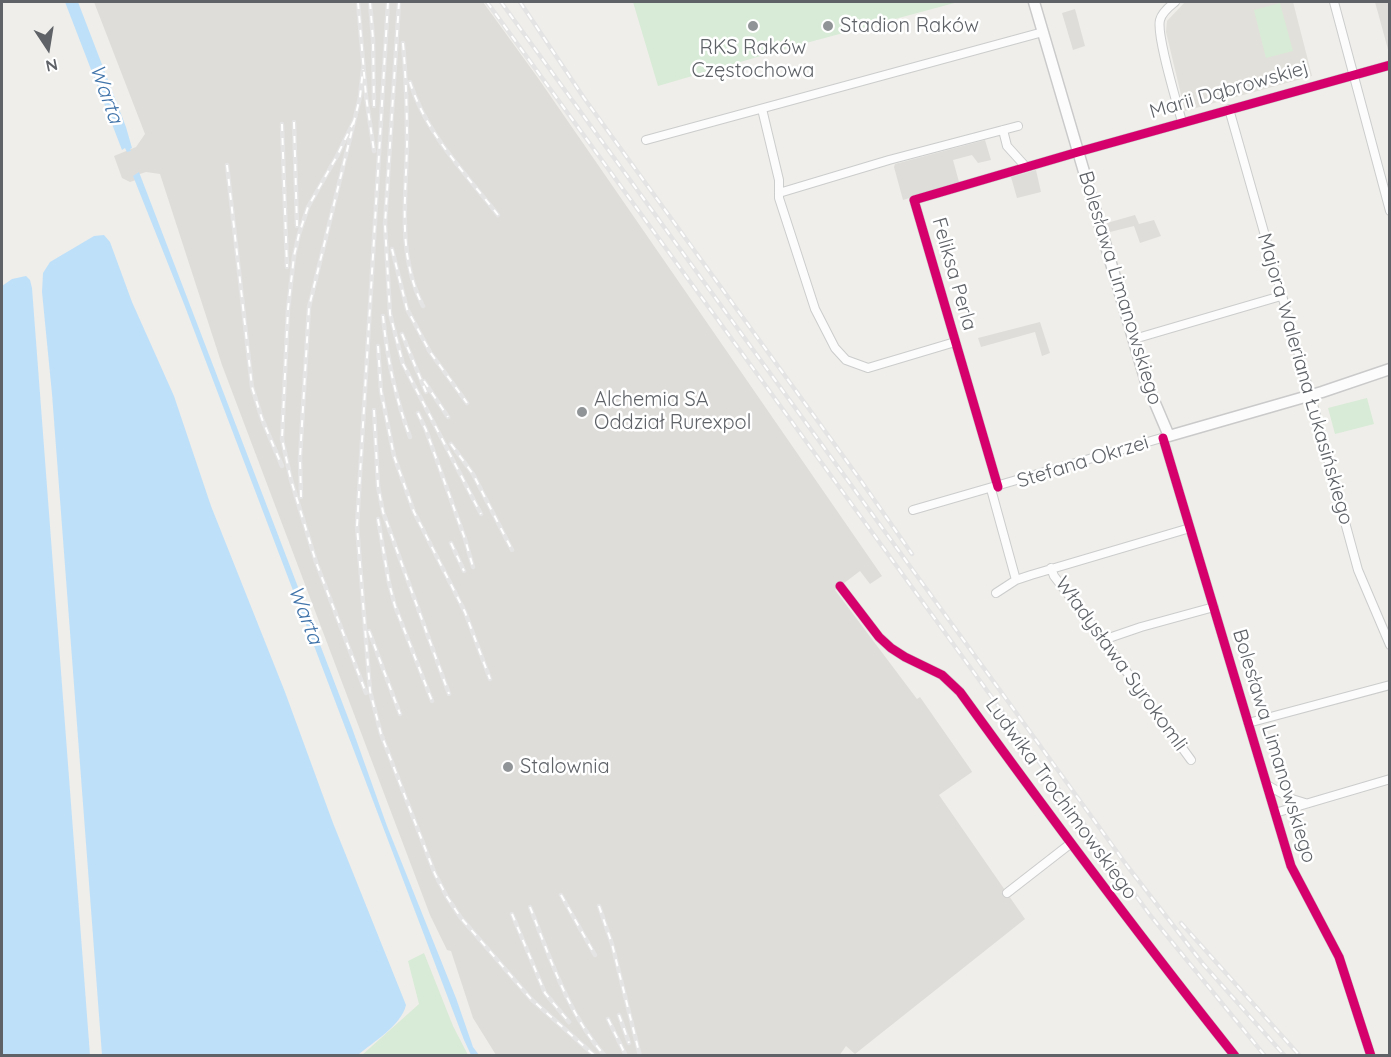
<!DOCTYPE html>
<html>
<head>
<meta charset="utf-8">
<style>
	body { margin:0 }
	#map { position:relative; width:1391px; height:1057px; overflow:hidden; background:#efeeea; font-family:Quicksand,sans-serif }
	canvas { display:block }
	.frame { position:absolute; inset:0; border:3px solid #5f6368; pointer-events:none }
	.north { position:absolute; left:18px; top:18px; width:60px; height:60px; -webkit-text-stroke:4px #fff; paint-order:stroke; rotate:168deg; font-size:16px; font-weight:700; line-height:24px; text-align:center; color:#5f6368 }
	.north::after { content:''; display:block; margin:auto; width:21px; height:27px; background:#5f6368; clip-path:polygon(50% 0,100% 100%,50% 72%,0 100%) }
</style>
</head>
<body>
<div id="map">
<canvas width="1391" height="1057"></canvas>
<div class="frame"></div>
<div class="north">N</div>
</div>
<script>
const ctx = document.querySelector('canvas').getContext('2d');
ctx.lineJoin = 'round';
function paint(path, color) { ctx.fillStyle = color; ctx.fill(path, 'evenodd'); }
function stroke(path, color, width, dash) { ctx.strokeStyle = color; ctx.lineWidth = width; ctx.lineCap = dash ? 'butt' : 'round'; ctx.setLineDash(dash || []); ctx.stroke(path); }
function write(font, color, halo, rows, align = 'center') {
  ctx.font = font + ' Quicksand,sans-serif'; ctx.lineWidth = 5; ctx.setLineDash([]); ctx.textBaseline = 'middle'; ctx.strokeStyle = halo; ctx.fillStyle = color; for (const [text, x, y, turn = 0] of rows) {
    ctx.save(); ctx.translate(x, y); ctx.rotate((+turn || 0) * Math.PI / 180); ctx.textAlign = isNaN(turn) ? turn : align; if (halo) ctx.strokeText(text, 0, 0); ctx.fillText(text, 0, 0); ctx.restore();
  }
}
paint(new Path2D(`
	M 94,2 L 483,2 L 538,78 L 882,576 L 870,584 L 860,571 L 835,590 L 917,699 L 920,697 L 971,770 L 972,772 L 939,795 L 1025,919 L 855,1054 L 846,1046 L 839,1056 L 496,1055 L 473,1018 L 451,951 L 447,950 L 430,915 L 222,365 L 160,174 L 146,172 L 134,176 L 136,180 L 130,182 L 122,178 L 114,156 L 136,147 L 145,134 Z
	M 1375,2 L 1389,2 L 1389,53 Z
	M 1075,9 L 1085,46 L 1073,50 L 1062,13 Z
	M 985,140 L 991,160 L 978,163 L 972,155 L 953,160 L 959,182 L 903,200 L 894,167 L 895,164 Z
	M 1036,170 L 1041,192 L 1017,198 L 1011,177 Z
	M 1135,215 L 1139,224 L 1154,220 L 1161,236 L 1140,243 L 1134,226 L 1110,232 L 1107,223 Z
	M 1040,322 L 1050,353 L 1042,356 L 1035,332 L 981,347 L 978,338 Z`), '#dfddda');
paint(new Path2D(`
	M 1185,2 L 1293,2 L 1312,76 L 1185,111 L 1166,32 L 1167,21 Z`), '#e2e0da');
paint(new Path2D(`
	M 633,2 L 958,2 L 795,46 L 658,86 Z
	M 1280,3 L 1293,51 L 1266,58 L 1254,10 Z
	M 1367,398 L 1374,424 L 1335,434 L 1328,408 Z
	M 424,953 L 453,1026 L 468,1055 L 362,1055 L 419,1004 L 408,961 Z`), '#d8ebd6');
paint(new Path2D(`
	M 65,2 L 78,2 L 126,127 L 132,148 L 130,149 L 131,151 L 127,152 L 125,148 L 122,150 Z
	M 139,172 L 352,728 L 387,826 L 456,998 L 473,1047 L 479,1055 L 471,1055 L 464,1040 L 184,304 L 133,176 Z
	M 104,235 L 110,242 L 132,302 L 174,396 L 211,506 L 285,692 L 333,823 L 406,1005 C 401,1026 373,1042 358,1055 L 102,1055 L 52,394 L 42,292 L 43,273 L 50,262 L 94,236 Z
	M 26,276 L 30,280 L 32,288 L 90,1055 L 2,1055 L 2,286 L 12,279 Z`), '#bfe0f9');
const street = new Path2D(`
	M 1175,2 C 1170,6 1162,12 1160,20 C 1156,35 1177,103 1182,122
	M 1334,2 L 1390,211
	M 762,109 L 779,180 L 779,198 L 815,309 L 835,348 L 846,360 L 868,368 L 955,342
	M 1229,109 L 1314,408 L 1358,570 L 1390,645
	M 1003,130 L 1007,146 L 1026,167
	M 646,140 L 1043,32
	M 779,193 L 889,160 L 1018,126
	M 1134,339 L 1281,296
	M 1163,438 L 1291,866 L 1339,957 L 1371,1056
	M 998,487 L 914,200 L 1078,152 L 1390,65
	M 991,489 L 1016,580
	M 913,510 L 1165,437
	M 1051,568 L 1054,576 L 1110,649 L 1191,760
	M 840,586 L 879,637 L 891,648 L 905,657 L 942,675 L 960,692 C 1049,815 1140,937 1235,1056
	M 996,593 L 1016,580 L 1031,575 L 1190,528
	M 1103,640 L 1141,627 L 1214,607
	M 1248,723 L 1390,685
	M 1267,785 L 1292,799 L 1305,803
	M 1275,813 L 1390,779
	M 1007,893 L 1070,844`);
const secondary = new Path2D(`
	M 1034,2 L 1146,382 L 1169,436 L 1322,392 L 1390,369`);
stroke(street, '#cbcccc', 10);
stroke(secondary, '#cacacb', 13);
stroke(street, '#fdfcfc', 8);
stroke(secondary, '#fdfcfc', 10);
const rail = new Path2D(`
	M 358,2 L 366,96 L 374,151
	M 370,2 L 373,39 L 374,106
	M 388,2 L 357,526 L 370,691 L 381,734 L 435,874 L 447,897 L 461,918 L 531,999 L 595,1056
	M 399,2 L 385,224 L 390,314 L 403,364 L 481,514
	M 487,2 L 1150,915 L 1265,1056
	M 501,2 L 1128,867 L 1203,964 L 1285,1056
	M 520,2 L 584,98 L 859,478 L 912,554
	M 403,43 C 406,77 407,110 407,144 C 406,198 397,256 423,306
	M 410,82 C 426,134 466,174 498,215
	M 354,121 L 337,156 L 308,207 L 299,234 L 294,256 L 288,309 L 282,439 L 291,480 L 316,562 L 366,693
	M 294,122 L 297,226
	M 282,124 L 287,267
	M 227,165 L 252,387 L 262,419 L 282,466
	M 392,249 L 407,309 L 430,352 L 467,403
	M 383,316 C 387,358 395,397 410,437
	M 402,334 L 426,392
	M 378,346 L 381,391 L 394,456 L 414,512 L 465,612 L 490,679
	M 424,381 L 448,417
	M 374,410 L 378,486 L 383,512 L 449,694
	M 418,413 L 426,430 L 465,539 L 473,567
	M 451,444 L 473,474 L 512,550
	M 301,497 L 300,458 L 309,307 L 360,97 L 363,69
	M 378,519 L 389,583 L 395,606 L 432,701
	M 451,543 L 464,571
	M 369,631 L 400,714
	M 561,895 L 595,955
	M 599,906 L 612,944 L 640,1056
	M 530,907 C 550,958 568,1014 605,1056
	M 512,914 L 545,993 L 569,1022
	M 1181,923 L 1300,1056
	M 619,1015 L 629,1043
	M 608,1019 L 626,1056`);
stroke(rail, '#e4e4e4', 4.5);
stroke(rail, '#fff', 2, [7]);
stroke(new Path2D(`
	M 1163,438 L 1291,866 L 1339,957 L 1371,1056
	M 998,487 L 914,200 L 1078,152 L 1390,65
	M 840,586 L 879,637 L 891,648 L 905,657 L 942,675 L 960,692 C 1049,815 1140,937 1235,1056`), '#d6006c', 9);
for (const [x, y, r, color] of [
	[753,26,6,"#919496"],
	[828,26,6,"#919496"],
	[582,412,6,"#919496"],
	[508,767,6,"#919496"]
]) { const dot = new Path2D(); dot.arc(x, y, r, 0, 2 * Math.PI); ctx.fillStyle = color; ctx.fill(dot); stroke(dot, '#fff', 2); }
write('20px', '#5f6368', '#fff', [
	["Stadion Raków",840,26],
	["RKS Raków",753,48,"center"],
	["Częstochowa",753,71,"center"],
	["Alchemia SA",594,400],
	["Oddział Rurexpol",594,423],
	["Stalownia",520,767]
], 'left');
write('20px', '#5f6368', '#fff', [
	["Marii Dąbrowskiej",1229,90,-16],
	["Feliksa Perla",954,274,74],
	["Bolesława Limanowskiego",1120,288,73],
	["Majora Waleriana Łukasińskiego",1305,379,74],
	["Stefana Okrzei",1083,462,-17],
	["Władysława Syrokomli",1121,664,54],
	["Bolesława Limanowskiego",1274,746,73],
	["Ludwika Trochimowskiego",1061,799,54]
]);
write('italic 21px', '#4174aa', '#fff', [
	["Warta",106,94,70],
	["Warta",305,615,69]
]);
</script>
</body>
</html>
